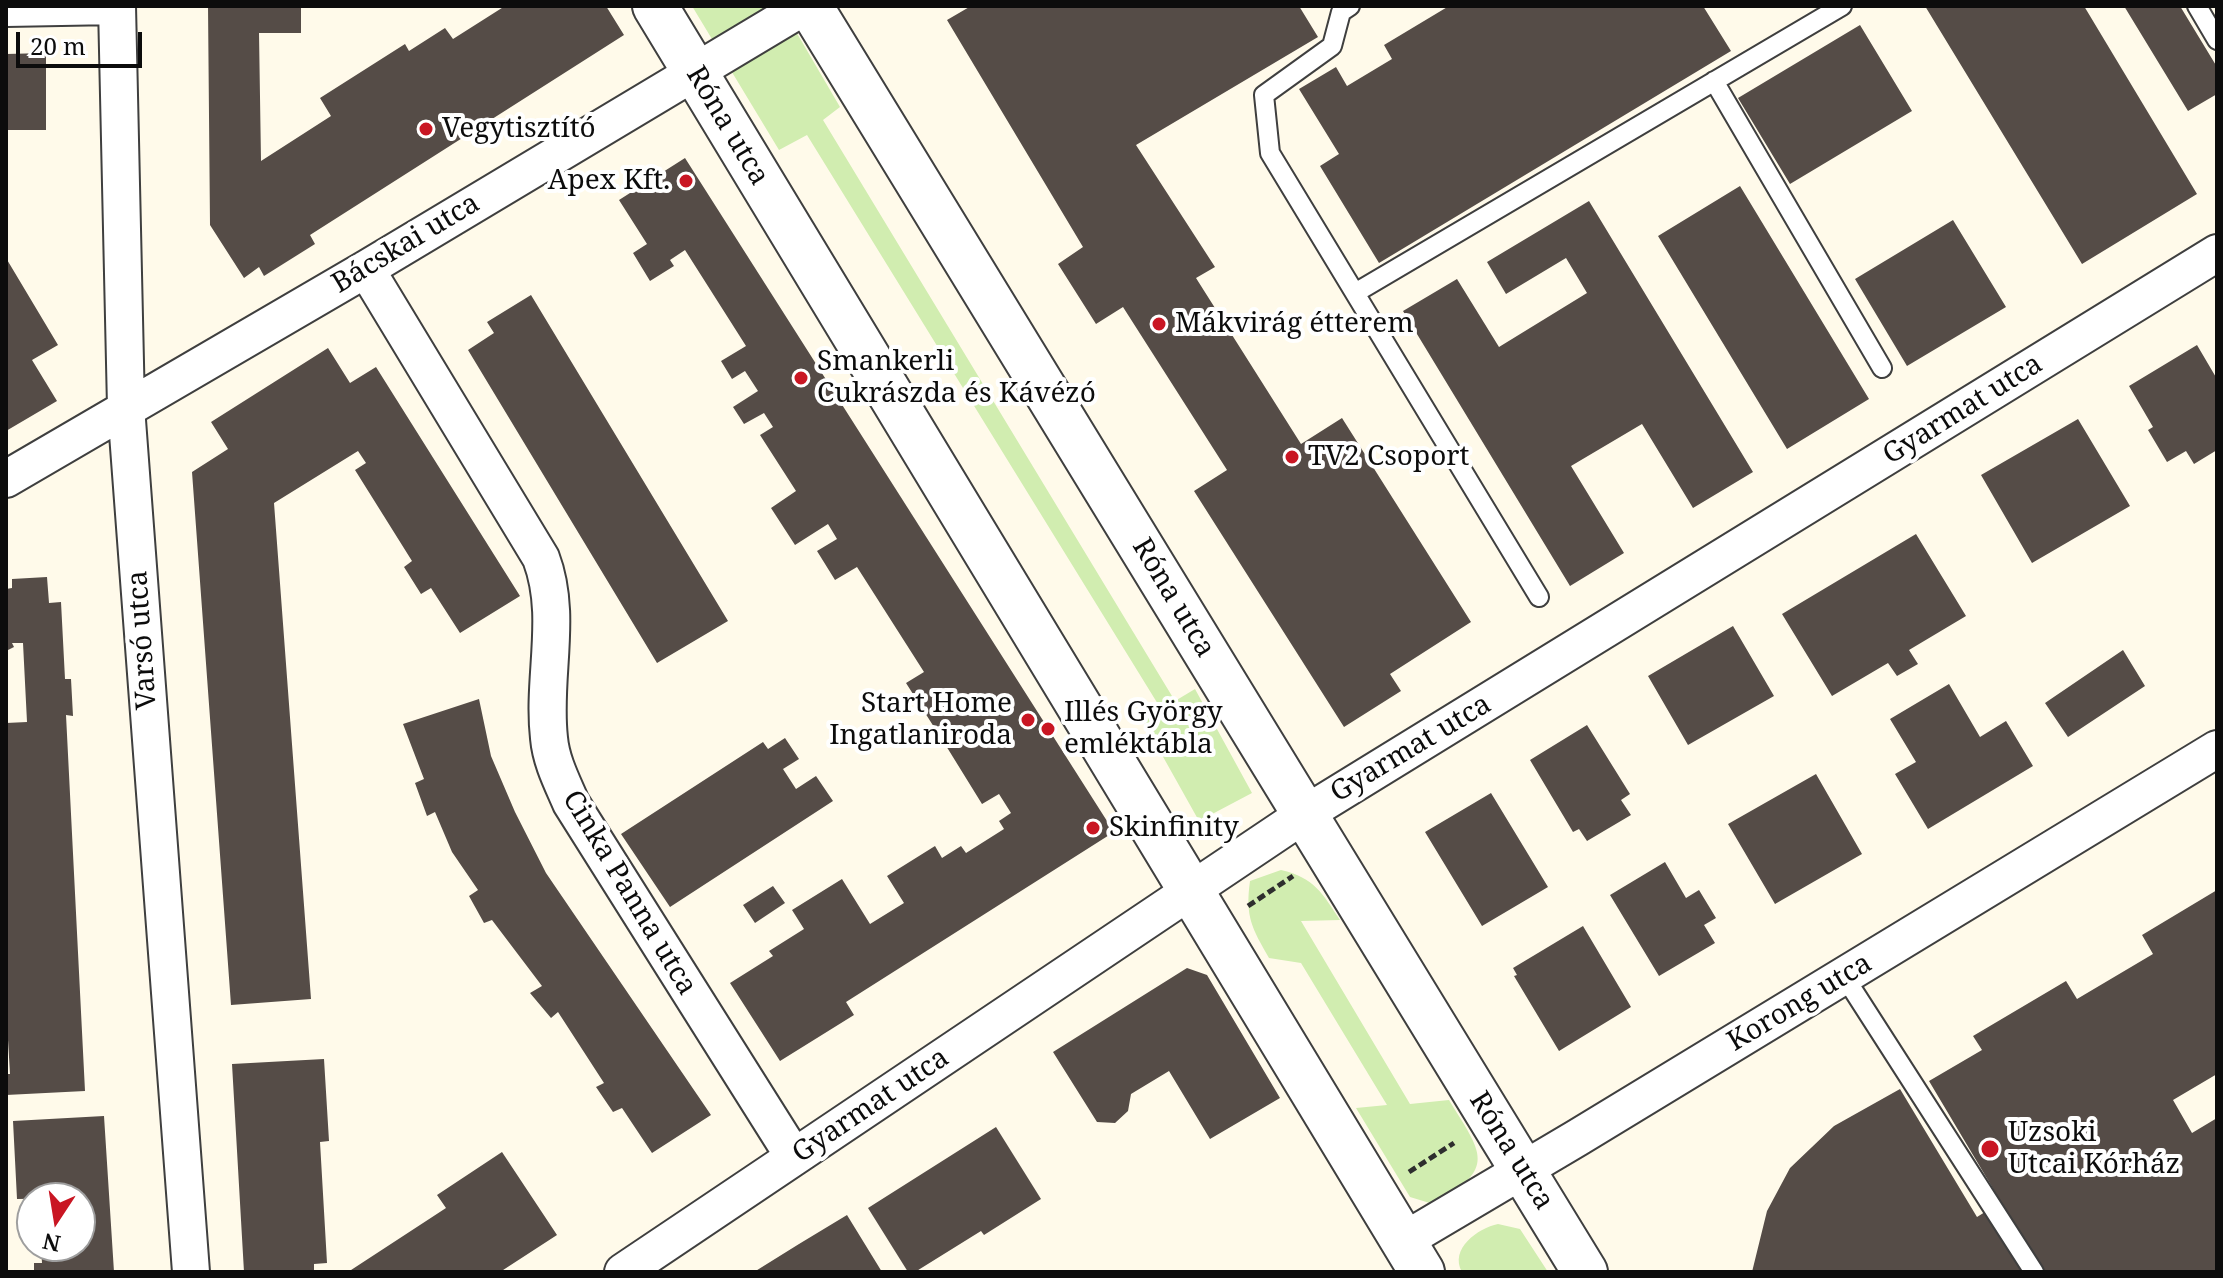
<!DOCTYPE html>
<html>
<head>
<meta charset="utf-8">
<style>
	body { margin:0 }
	#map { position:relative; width:2223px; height:1278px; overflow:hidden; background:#fffaea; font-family:"Noto Serif",serif }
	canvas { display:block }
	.frame { position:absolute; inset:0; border:8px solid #0c0c0c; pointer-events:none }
	.north { position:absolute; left:16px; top:1182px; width:80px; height:80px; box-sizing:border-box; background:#fff; border:2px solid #9e9e9e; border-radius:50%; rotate:192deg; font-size:22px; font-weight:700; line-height:32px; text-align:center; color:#0c0c0c }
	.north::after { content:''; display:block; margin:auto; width:28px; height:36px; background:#c91623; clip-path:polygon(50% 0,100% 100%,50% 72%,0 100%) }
	.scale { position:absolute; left:16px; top:32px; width:126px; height:36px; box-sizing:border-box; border:4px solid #0c0c0c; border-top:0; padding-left:10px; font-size:24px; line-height:28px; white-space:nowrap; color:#0c0c0c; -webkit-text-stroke:6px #fff; paint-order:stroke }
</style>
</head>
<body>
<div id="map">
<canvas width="2223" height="1278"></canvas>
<div class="frame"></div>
<div class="north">N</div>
<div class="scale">20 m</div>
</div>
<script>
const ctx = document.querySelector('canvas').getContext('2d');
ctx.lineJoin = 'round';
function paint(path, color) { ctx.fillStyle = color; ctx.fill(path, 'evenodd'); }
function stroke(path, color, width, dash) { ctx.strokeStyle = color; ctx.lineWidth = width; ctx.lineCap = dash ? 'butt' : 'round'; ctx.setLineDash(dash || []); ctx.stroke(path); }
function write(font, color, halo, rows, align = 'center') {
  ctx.font = font + ' "Noto Serif",serif'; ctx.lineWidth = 8; ctx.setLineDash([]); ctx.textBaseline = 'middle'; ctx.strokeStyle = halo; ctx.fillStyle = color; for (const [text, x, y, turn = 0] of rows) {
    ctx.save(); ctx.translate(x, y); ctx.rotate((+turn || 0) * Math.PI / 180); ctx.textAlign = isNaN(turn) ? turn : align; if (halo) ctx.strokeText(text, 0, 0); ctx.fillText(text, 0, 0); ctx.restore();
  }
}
paint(new Path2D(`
	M 692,6 L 781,6 L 840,107 L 823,120 L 1175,701 L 1195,689 L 1252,793 L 1199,821 L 1143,721 L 1161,709 L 807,135 L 779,150 Z
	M 1281,870 C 1315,878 1322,893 1340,920 L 1301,921 L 1410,1104 L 1449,1100 C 1482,1154 1498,1168 1433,1204 L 1410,1197 L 1356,1108 L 1387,1105 L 1301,963 L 1269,958 C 1252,928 1245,917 1250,881 Z
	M 1498,1224 L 1520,1229 L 1548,1272 L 1462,1272 C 1449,1249 1478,1228 1498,1224 Z`), '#d1edb0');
paint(new Path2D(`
	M 208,6 L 301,6 L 301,33 L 259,33 L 261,161 L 331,116 L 320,98 L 405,44 L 409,51 L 445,28 L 453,39 L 505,6 L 606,6 L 624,35 L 310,235 L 315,244 L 264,276 L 259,267 L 244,278 L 210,225 Z
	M 971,6 L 1299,6 L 1318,37 L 1136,145 L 1215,267 L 1196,278 L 1301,444 L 1342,418 L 1471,622 L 1390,674 L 1401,691 L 1344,727 L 1194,491 L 1227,470 L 1123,307 L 1096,324 L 1058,264 L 1083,247 L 947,20 Z
	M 1449,6 L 1703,6 L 1731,51 L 1379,263 L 1320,166 L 1339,154 L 1299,89 L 1336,67 L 1347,86 L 1392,59 L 1384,45 Z
	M 1925,6 L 2084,6 L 2197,194 L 2082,264 Z
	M 2124,6 L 2180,6 L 2217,67 L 2217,94 L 2188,111 Z
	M 1860,25 L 1912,111 L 1790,184 L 1738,98 Z
	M 46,53 L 46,130 L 6,130 L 6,54 Z
	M 685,158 L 1114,832 L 846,1002 L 854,1015 L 780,1061 L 730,983 L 773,956 L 769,951 L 804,929 L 792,910 L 842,879 L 870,924 L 904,903 L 887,876 L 935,846 L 942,858 L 961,846 L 966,853 L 1004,829 L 999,821 L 1011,813 L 999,794 L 982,804 L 948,749 L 906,683 L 924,672 L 857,567 L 835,580 L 817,551 L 837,539 L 828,524 L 795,545 L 771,508 L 796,491 L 760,435 L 773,427 L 764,413 L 744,424 L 733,407 L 758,391 L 745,371 L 732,379 L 721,361 L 746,346 L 685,250 L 670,260 L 674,266 L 650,281 L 633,253 L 647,244 L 619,200 Z
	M 1740,186 L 1869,399 L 1787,449 L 1658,236 Z
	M 1589,201 L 1753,472 L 1693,508 L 1642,424 L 1571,466 L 1624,553 L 1570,586 L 1403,311 L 1457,279 L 1499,347 L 1587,293 L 1566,258 L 1506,294 L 1487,262 Z
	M 1953,220 L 2006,307 L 1907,366 L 1855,279 Z
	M 6,258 L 58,345 L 32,360 L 57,401 L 6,431 Z
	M 531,295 L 728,621 L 657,663 L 468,350 L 494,333 L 487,322 Z
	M 2197,345 L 2217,379 L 2217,450 L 2194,464 L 2186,451 L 2167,462 L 2148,430 L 2153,427 L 2129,386 Z
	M 328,348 L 350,383 L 376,367 L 520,596 L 460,633 L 431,588 L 421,594 L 404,567 L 412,561 L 355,470 L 366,463 L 358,451 L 274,503 L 311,999 L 231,1005 L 192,472 L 228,449 L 211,422 Z
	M 2078,419 L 2130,506 L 2032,563 L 1981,475 Z
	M 1916,534 L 1966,616 L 1909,650 L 1918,664 L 1897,676 L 1888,663 L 1832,696 L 1782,614 Z
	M 47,577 L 49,603 L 61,602 L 65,679 L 71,679 L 73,716 L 66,715 L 85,1091 L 6,1095 L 6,1074 L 10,1074 L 6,1006 L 6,723 L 27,722 L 23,643 L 12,643 L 14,647 L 6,651 L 6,589 L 12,588 L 12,579 Z
	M 1733,626 L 1774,696 L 1688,745 L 1648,676 Z
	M 2123,650 L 2145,686 L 2068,737 L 2045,703 Z
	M 1949,684 L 1980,737 L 2006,721 L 2033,766 L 1928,829 L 1895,774 L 1916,762 L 1890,719 Z
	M 479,699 L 491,756 L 515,812 L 546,873 L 711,1115 L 652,1153 L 622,1108 L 613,1112 L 596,1087 L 604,1083 L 558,1012 L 551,1018 L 530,993 L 542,986 L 492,920 L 484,923 L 469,896 L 478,890 L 452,852 L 435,812 L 427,816 L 415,783 L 424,779 L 403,724 Z
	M 1587,725 L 1630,794 L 1621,800 L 1631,815 L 1587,841 L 1579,829 L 1573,832 L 1530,760 Z
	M 785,738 L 799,759 L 783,769 L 796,789 L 816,776 L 833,801 L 670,907 L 621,834 L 763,742 L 768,749 Z
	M 1816,774 L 1862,854 L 1775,904 L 1728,824 Z
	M 1491,793 L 1548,887 L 1482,926 L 1425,832 Z
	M 1665,862 L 1686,898 L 1699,890 L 1716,918 L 1704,925 L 1715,943 L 1659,976 L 1610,895 Z
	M 773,886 L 785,903 L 755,923 L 743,905 Z
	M 2217,890 L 2217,1074 L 2173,1100 L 2192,1133 L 2217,1118 L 2217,1272 L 1752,1272 L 1767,1211 L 1790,1168 L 1834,1126 L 1900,1089 L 1977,1217 L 2001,1202 L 1929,1081 L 1982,1050 L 1973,1036 L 2066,981 L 2077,999 L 2153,954 L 2142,935 Z
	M 1583,926 L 1631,1007 L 1559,1051 L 1514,976 L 1517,975 L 1513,968 Z
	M 1187,968 L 1207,975 L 1280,1098 L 1210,1139 L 1169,1071 L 1131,1094 L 1128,1111 L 1115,1123 L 1097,1122 L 1053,1052 Z
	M 324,1059 L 329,1141 L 320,1142 L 327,1263 L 314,1264 L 314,1272 L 244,1272 L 232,1064 Z
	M 104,1116 L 114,1272 L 34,1272 L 34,1263 L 42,1263 L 41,1246 L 80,1246 L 80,1198 L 17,1199 L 13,1121 Z
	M 996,1127 L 1041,1199 L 984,1235 L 981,1231 L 915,1272 L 908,1272 L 868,1208 Z
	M 502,1152 L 557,1235 L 500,1272 L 348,1272 L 446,1208 L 437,1195 Z
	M 847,1215 L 882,1272 L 754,1272 L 799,1244 Z`), '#554c47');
const service = new Path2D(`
	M 1350,6 L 1341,12 L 1332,46 L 1264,95 L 1270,153 L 1539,597
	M 2197,6 L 2217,40
	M 1714,81 L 1882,368
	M 1355,293 L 1842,6
	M 1844,976 L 2034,1272`);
const minor = new Path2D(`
	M 117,6 L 126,407 L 191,1272
	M 6,8 L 116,6
	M 366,269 L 541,558 C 563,616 542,677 549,738 C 551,761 562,782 571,803 L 794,1157
	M 6,479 L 366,269 L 805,6
	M 1403,1241 L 1577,1138 L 2217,749
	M 623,1272 L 1305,814 L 2217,253`);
const tertiary = new Path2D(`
	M 655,6 L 1422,1272
	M 810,6 L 1585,1272`);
stroke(service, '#3f3f3f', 22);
stroke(minor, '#3f3f3f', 40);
stroke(tertiary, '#3f3f3f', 48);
stroke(new Path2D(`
	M 1248,906 L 1293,876
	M 1409,1172 L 1454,1143`), '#2e2e2e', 5, [8, 4]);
stroke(service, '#fff', 18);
stroke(minor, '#fff', 36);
stroke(tertiary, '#fff', 44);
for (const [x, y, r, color] of [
	[426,129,8,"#c91623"],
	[686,181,8,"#c91623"],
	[1159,324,8,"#c91623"],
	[801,378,8,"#c91623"],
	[1292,457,8,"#c91623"],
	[1028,720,8,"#c91623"],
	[1048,729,8,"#c91623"],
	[1093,828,8,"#c91623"],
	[1990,1149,10,"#c91623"]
]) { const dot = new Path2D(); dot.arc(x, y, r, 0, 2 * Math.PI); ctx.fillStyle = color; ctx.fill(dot); stroke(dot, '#fff', 3); }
write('28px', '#0c0c0c', '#fff', [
	["Róna utca",727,126,59],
	["Bácskai utca",406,244,-31],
	["Gyarmat utca",1963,410,-32],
	["Róna utca",1173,598,59],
	["Varsó utca",143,640,-94],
	["Gyarmat utca",1411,749,-31],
	["Cinka Panna utca",629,893,59],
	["Korong utca",1800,1003,-31],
	["Gyarmat utca",871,1106,-34],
	["Róna utca",1511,1151,58]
]);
write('28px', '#0c0c0c', '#fff', [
	["Vegytisztító",442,129],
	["Apex Kft.",670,181,"right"],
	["Mákvirág étterem",1175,324],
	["Smankerli",817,362],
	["Cukrászda és Kávézó",817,394],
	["TV2 Csoport",1308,457],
	["Start Home",1012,704,"right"],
	["Ingatlaniroda",1012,736,"right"],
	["Illés György",1064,713],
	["emléktábla",1064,745],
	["Skinfinity",1109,828],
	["Uzsoki",2008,1133],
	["Utcai Kórház",2008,1165]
], 'left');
</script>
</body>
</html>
